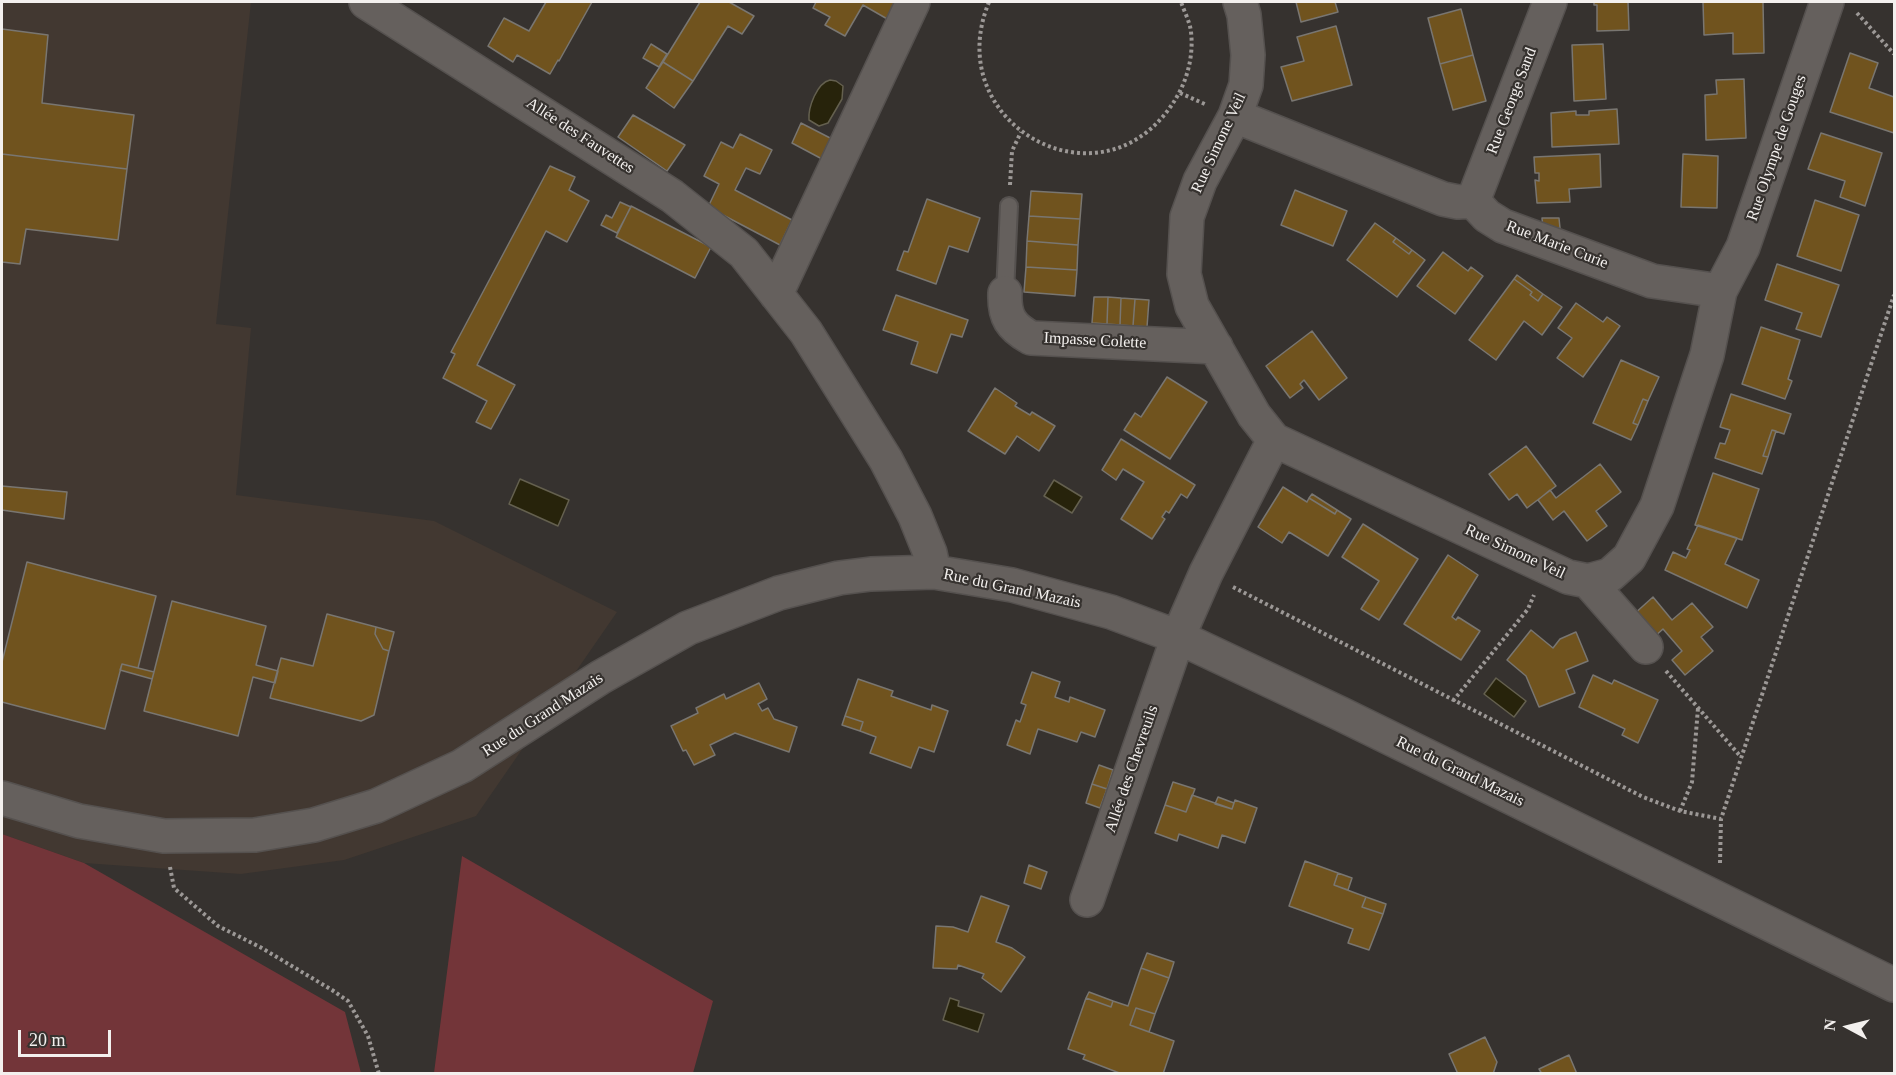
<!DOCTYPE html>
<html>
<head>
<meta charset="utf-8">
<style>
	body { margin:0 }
	#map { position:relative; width:1896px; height:1075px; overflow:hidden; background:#36322f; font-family:Georgia,serif }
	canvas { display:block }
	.frame { position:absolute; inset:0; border:3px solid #f3f0ee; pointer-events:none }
	.north { position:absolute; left:1818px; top:997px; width:60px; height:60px; -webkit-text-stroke:4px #36322f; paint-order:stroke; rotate:277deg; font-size:16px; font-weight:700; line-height:24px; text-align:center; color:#f3f0ee }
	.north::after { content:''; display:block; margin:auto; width:21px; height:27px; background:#f3f0ee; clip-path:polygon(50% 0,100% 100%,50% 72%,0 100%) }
	.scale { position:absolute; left:18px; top:1030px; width:93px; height:27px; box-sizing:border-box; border:3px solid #f3f0ee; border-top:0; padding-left:8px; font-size:18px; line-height:21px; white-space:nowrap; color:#f3f0ee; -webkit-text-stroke:4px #36322f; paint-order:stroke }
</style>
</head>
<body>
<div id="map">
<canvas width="1896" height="1075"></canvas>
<div class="frame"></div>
<div class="north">N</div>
<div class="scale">20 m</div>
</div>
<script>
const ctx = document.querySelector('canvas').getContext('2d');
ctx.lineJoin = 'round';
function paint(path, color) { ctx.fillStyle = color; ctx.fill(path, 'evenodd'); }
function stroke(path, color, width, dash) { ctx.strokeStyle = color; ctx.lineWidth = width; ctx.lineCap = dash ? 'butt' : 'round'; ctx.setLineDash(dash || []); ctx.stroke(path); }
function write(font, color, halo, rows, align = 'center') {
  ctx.font = font + ' Georgia,serif'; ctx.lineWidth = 4.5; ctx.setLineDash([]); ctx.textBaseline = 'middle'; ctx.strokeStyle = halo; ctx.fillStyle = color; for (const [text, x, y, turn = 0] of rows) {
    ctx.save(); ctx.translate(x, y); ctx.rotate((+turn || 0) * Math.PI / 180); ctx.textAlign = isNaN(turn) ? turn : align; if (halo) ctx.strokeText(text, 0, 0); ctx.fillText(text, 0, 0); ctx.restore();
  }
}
paint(new Path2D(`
	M 2,2 L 251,2 L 216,324 L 251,328 L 236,495 L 434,521 L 617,612 L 476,816 L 344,860 L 241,874 L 84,863 L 2,834 Z`), '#423831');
paint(new Path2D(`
	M 2,834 L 84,863 L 345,1012 L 361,1073 L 2,1073 Z
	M 462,856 L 713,1001 L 693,1073 L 434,1073 Z`), '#733539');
const water = new Path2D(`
	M 830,80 L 836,81 L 843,86 L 842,99 L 828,123 L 819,126 L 809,120 C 808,107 817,83 830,80 Z
	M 520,479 L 569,500 L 558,526 L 509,504 Z
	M 1054,480 L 1082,497 L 1072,513 L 1044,496 Z
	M 1496,678 L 1526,701 L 1514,717 L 1484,694 Z
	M 950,998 L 959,1001 L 958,1006 L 984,1014 L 978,1032 L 943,1020 Z`);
paint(water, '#27230b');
stroke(water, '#64604f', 1.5);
const building = new Path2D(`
	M 546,2 L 592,2 L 559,61 L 558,60 L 550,74 L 517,55 L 513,62 L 488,46 L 504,18 L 529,31 Z
	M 700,2 L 729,2 L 754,16 L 742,34 L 728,26 L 693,81 L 663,62 Z
	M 816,2 L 898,2 L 889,20 L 863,5 L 845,36 L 825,25 L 830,17 L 813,8 Z
	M 1296,2 L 1335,2 L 1338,12 L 1301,22 Z
	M 1594,2 L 1628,2 L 1629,30 L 1597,31 L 1597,5 L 1594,5 Z
	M 1703,2 L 1763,2 L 1764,53 L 1733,54 L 1733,33 L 1704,35 Z
	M 1461,9 L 1473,55 L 1440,64 L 1428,18 Z
	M 1336,26 L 1352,85 L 1292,101 L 1281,67 L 1304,61 L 1297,37 Z
	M 2,29 L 48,35 L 42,103 L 134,115 L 127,169 L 2,154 Z
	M 651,44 L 667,54 L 659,67 L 643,58 Z
	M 1603,44 L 1606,99 L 1574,101 L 1572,45 Z
	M 1850,53 L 1878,63 L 1869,88 L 1894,97 L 1894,133 L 1830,112 Z
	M 1473,55 L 1486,101 L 1453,110 L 1440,64 Z
	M 663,62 L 693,81 L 674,108 L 646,88 Z
	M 1744,79 L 1746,138 L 1706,140 L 1705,95 L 1717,94 L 1716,80 Z
	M 1617,109 L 1619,144 L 1552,147 L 1551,113 L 1576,111 L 1576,115 L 1589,115 L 1589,111 Z
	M 633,115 L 685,145 L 667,171 L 618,137 Z
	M 801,123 L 834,140 L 822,159 L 792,143 Z
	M 1821,133 L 1882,153 L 1865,206 L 1840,197 L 1845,181 L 1808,169 Z
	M 740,134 L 772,150 L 760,174 L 746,168 L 735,190 L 792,220 L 780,245 L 723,215 L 709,205 L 719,184 L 704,176 L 721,142 L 733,148 Z
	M 2,154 L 127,169 L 118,240 L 26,229 L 20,264 L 2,262 Z
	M 1600,154 L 1601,187 L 1569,189 L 1570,202 L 1537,203 L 1535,180 L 1539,181 L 1539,173 L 1535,173 L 1534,157 Z
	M 1683,154 L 1718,156 L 1717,208 L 1681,207 Z
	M 550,166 L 575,177 L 569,190 L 589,201 L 567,242 L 546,231 L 477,365 L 515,385 L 491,429 L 476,422 L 487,401 L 443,378 L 455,354 L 451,352 Z
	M 1295,190 L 1347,211 L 1333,246 L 1281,225 Z
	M 1031,191 L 1082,194 L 1080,219 L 1029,216 Z
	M 927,199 L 980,218 L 968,252 L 949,246 L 936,284 L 897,270 L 904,251 L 908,252 Z
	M 1815,200 L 1859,215 L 1841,271 L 1797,256 Z
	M 620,202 L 631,207 L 617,233 L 601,225 L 606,215 L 612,218 Z
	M 631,206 L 711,247 L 695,278 L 616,237 Z
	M 1029,216 L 1080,219 L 1078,245 L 1027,241 Z
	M 1542,218 L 1559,218 L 1560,228 L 1543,229 Z
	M 1375,223 L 1396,238 L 1393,242 L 1409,254 L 1412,250 L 1425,260 L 1397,297 L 1347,260 Z
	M 1396,238 L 1412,250 L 1409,254 L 1393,242 Z
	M 1027,241 L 1078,245 L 1077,270 L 1026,267 Z
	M 1443,252 L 1468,271 L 1471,267 L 1483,276 L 1455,314 L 1417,286 Z
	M 1777,264 L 1839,285 L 1821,337 L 1796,329 L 1802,313 L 1765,300 Z
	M 1026,267 L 1077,270 L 1075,296 L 1024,292 Z
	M 1517,275 L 1543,294 L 1538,301 L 1530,295 L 1532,292 L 1514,279 Z
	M 1514,279 L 1532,292 L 1530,295 L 1538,301 L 1543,294 L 1562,307 L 1542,335 L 1524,321 L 1496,360 L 1469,340 Z
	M 896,295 L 968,320 L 962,337 L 951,334 L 937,373 L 911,364 L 918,342 L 883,330 Z
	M 1094,297 L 1108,297 L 1107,324 L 1092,323 Z
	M 1108,297 L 1121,298 L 1120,325 L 1107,324 Z
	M 1121,298 L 1135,299 L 1133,326 L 1120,325 Z
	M 1135,299 L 1149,300 L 1147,327 L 1133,326 Z
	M 1576,303 L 1603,322 L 1607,317 L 1620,326 L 1583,377 L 1557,358 L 1572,338 L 1558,328 Z
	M 1761,327 L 1800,340 L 1788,379 L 1792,381 L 1785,399 L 1742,384 Z
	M 1312,331 L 1347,378 L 1319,400 L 1304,380 L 1300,384 L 1303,388 L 1290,398 L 1266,366 Z
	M 1621,360 L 1659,377 L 1648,401 L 1643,399 L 1633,423 L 1638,425 L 1631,440 L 1593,423 Z
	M 1167,377 L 1207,402 L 1170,459 L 1124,430 L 1135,413 L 1141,417 Z
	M 995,388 L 1017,403 L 1015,406 L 1030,415 L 1032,412 L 1055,426 L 1039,451 L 1017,436 L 1005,454 L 968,431 Z
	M 1731,394 L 1791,414 L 1784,434 L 1772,430 L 1763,456 L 1768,457 L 1762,474 L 1715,458 L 1720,443 L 1725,444 L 1730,430 L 1720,427 Z
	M 1643,399 L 1648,401 L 1638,425 L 1633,423 Z
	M 1772,430 L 1776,431 L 1768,457 L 1763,456 Z
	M 1121,439 L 1195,485 L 1187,498 L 1181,494 L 1169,513 L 1166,511 L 1162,517 L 1165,519 L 1152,539 L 1121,519 L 1144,482 L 1123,469 L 1116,480 L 1102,470 Z
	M 1526,446 L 1556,486 L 1527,508 L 1517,494 L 1509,500 L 1489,474 Z
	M 1600,464 L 1621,492 L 1596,511 L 1607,526 L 1587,541 L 1564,511 L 1553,520 L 1538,500 L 1550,490 L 1556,498 Z
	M 1713,473 L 1759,489 L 1742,540 L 1695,525 Z
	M 2,486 L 67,492 L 64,519 L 2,510 Z
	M 1283,487 L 1307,502 L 1309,498 L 1335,514 L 1337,510 L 1351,519 L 1328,556 L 1289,532 L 1282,543 L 1258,527 Z
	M 1312,494 L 1337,510 L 1335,514 L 1309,498 Z
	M 1363,524 L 1418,559 L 1379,620 L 1361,609 L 1379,581 L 1342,557 Z
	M 1698,525 L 1737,538 L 1725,564 L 1759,580 L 1747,608 L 1665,570 L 1673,552 L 1686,558 L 1690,550 L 1687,549 Z
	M 1448,555 L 1478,575 L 1452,617 L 1456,620 L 1458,617 L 1480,631 L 1461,660 L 1404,624 Z
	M 27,562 L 156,596 L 138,668 L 122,664 L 105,729 L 2,702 L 2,662 Z
	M 1653,597 L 1672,620 L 1692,603 L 1713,627 L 1701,637 L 1713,651 L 1685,675 L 1672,660 L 1682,651 L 1663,629 L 1653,638 L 1633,615 Z
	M 172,601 L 266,626 L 256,665 L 278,671 L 275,683 L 253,677 L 238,736 L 144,711 Z
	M 327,614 L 376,627 L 375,634 L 383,649 L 389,651 L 374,715 L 361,721 L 270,698 L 281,658 L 313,666 Z
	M 376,627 L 394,632 L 389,651 L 383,649 L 375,634 Z
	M 1531,630 L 1553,648 L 1560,639 L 1576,632 L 1588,661 L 1566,670 L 1575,693 L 1539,707 L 1526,676 L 1507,660 Z
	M 122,664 L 154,672 L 152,679 L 120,670 Z
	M 1032,672 L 1060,682 L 1055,697 L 1069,702 L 1070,697 L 1105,710 L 1095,737 L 1081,732 L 1077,742 L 1038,729 L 1030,754 L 1007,745 L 1016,720 L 1020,722 L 1026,705 L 1021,703 Z
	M 1593,675 L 1612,684 L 1614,680 L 1658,700 L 1638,743 L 1622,735 L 1625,729 L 1579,707 Z
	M 858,679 L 893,691 L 891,696 L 931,710 L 932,705 L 948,711 L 934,752 L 919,747 L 911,768 L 870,753 L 876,737 L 860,731 L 863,722 L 845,716 Z
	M 759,683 L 767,699 L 758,704 L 762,711 L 768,708 L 774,719 L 797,727 L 789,752 L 735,733 L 710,745 L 715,755 L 694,765 L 686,750 L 683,751 L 671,726 L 698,713 L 696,708 L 724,694 L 726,699 Z
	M 845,716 L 863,722 L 860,731 L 842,725 Z
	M 1099,765 L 1113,770 L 1107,789 L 1092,784 Z
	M 1173,782 L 1195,789 L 1186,812 L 1165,805 Z
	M 1092,784 L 1107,789 L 1100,808 L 1086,803 Z
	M 1192,795 L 1232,809 L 1235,800 L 1257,808 L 1245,843 L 1222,835 L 1218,848 L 1179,834 L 1177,841 L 1155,833 L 1165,805 L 1186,812 Z
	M 1218,797 L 1234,803 L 1232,809 L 1215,804 Z
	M 1305,861 L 1338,873 L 1334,885 L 1366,897 L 1362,907 L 1383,914 L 1369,950 L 1348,943 L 1353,929 L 1289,906 Z
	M 1029,865 L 1047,872 L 1041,889 L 1024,883 Z
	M 1338,873 L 1352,878 L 1348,890 L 1334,885 Z
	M 981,896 L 1009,906 L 996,942 L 1012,948 L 1025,957 L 1001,992 L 982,978 L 984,974 L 958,965 L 957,969 L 933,968 L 936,926 L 953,927 L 968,932 Z
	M 1366,897 L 1386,904 L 1383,914 L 1362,907 Z
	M 1147,953 L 1174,962 L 1169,978 L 1141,968 Z
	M 1141,968 L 1169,978 L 1155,1014 L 1136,1008 L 1130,1025 L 1174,1041 L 1163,1074 L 1122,1074 L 1083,1059 L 1085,1055 L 1068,1049 L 1086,998 L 1111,1007 L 1113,1001 L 1128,1006 Z
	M 1089,992 L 1113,1001 L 1111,1007 L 1086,998 Z
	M 1136,1008 L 1155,1014 L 1149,1032 L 1130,1025 Z
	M 1485,1037 L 1497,1062 L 1493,1074 L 1458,1074 L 1449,1054 Z
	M 1569,1055 L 1577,1074 L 1542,1074 L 1539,1069 Z`);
paint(building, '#70531e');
stroke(building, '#797671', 1.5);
const service = new Path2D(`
	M 1005,293 L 1009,206`);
const minor = new Path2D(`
	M 366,2 L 672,196 L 744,253 L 806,332 L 886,460 L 915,516 L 930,553 L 934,572
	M 1240,2 L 1244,15 L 1248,55 L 1246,85 L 1235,116 L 1200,181 L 1187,217 L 1184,274 L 1192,306 L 1254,415 L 1274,440 L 1568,577 L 1588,581 L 1610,575 L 1629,558 L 1657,506 L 1707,355 L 1720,291 L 1743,247 L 1827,2
	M 1235,116 L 1443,199 L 1458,202 L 1473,201 L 1487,216 L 1503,226 L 1652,281 L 1720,291
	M 1473,201 L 1550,2
	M 1005,293 C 1004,317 1011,327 1031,338 L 1216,347
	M 776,294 L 913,2
	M 1588,581 L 1646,647
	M 2,798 L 79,821 L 164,836 L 255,835 L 314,825 L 376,806 L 462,766 L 601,677 L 688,628 L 779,593 L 839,578 L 871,574 L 934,572 L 1012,585 L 1111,612 L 1178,637 L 1341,714 L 1894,985
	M 1087,900 L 1178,637 L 1206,573 L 1274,440`);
stroke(service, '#55514f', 20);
stroke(minor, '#55514f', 36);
stroke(new Path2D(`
	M 989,2 C 939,123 1098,212 1171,106 C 1186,85 1194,58 1191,32 C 1190,22 1184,11 1181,2
	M 1857,13 L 1894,54
	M 1180,93 L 1207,105
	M 1010,185 L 1012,151 L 1021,132
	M 1233,587 L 1643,797 L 1680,811 L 1721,819 L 1894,295
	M 1666,671 L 1741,757
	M 1453,701 L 1528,609 L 1534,595
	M 1680,811 L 1692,782 L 1698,708
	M 1720,863 L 1721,819
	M 170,867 L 174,888 L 218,926 L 260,947 L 332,990 L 348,1001 L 368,1036 L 379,1074`), '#9c9896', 4, [3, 3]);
stroke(service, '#65605d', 16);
stroke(minor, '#65605d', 33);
write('16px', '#f3f0ee', '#36322f', [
	["Rue George Sand",1512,101,-69],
	["Allée des Fauvettes",580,136,33],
	["Rue Simone Veil",1219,143,-65],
	["Rue Olympe de Gouges",1777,148,-71],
	["Rue Marie Curie",1557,245,21],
	["Impasse Colette",1095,341,3],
	["Rue Simone Veil",1515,552,25],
	["Rue du Grand Mazais",1012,589,12],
	["Rue du Grand Mazais",543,715,-33],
	["Allée des Chevreuils",1132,769,-71],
	["Rue du Grand Mazais",1460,772,26]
]);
</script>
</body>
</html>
